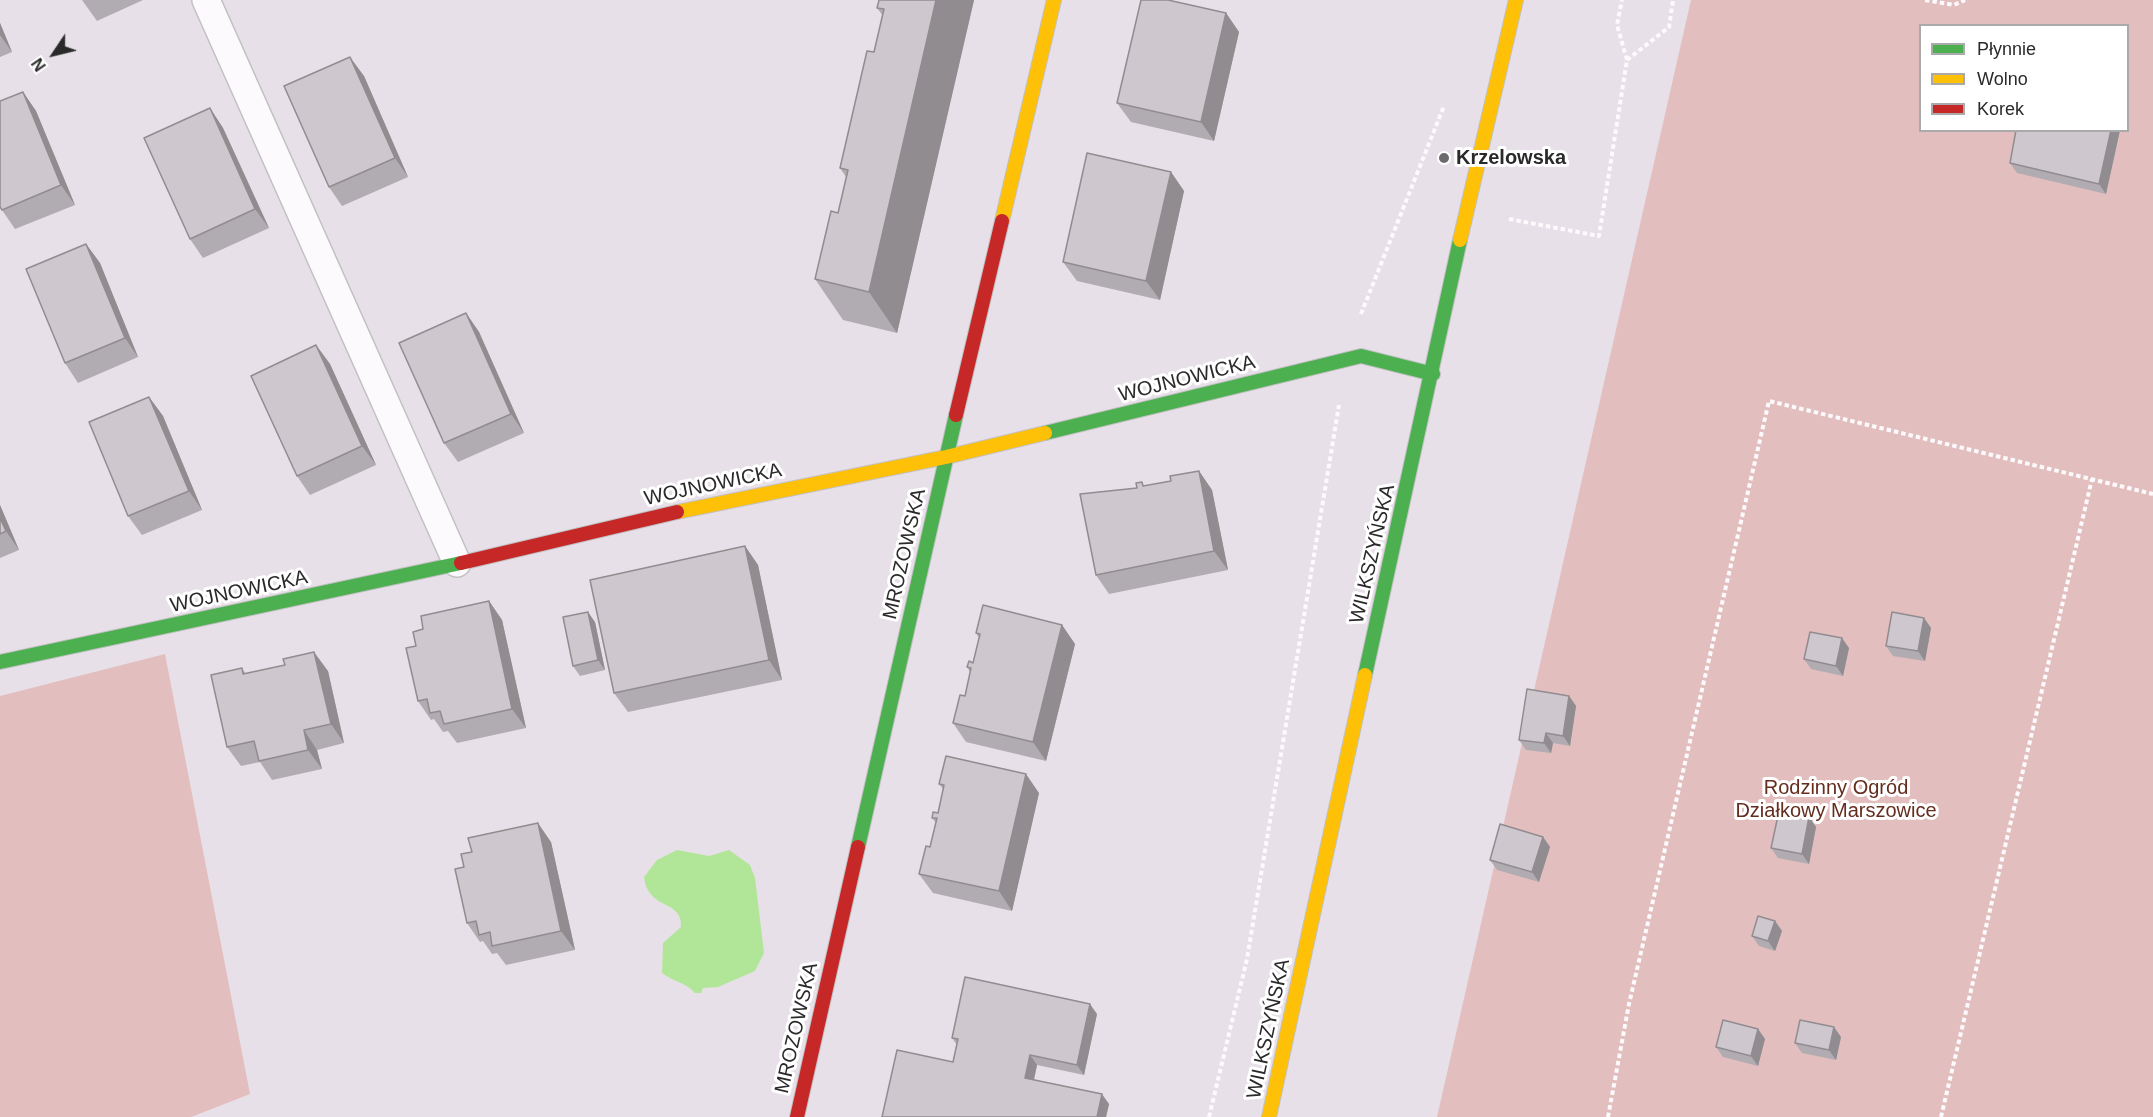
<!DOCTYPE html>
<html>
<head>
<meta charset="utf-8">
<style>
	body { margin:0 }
	#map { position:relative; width:2153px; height:1117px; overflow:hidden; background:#e8e0e8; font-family:Arial,sans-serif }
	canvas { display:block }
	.legend { position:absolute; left:1919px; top:24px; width:210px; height:108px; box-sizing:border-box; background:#fff; border:2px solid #aaa; margin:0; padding:8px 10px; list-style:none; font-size:18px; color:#2a2a2a }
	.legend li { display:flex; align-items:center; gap:12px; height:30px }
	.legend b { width:30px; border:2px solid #aaa }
	.north { position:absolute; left:24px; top:24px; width:60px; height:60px; -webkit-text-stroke:4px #fff; paint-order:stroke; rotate:235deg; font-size:16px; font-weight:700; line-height:24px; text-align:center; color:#2a2a2a }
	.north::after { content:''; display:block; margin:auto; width:21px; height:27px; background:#2a2a2a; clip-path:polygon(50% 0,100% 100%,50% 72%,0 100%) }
</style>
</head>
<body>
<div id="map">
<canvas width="2153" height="1117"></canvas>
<ul class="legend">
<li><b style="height:8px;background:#4caf50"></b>Płynnie</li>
<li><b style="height:8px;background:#ffc107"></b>Wolno</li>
<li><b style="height:8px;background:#c62828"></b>Korek</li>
</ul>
<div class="north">N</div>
</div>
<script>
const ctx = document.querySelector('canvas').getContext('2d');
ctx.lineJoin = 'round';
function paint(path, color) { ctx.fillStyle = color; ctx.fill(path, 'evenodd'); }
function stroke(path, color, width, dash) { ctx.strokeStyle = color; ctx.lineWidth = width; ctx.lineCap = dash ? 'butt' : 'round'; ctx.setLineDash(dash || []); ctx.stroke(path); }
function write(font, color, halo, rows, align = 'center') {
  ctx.font = font + ' Arial,sans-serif'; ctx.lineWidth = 6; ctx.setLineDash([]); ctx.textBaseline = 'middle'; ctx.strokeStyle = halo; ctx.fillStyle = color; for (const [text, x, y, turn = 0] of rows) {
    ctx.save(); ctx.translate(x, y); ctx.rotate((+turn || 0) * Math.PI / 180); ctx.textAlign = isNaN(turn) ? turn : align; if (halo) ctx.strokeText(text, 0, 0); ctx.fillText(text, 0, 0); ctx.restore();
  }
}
paint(new Path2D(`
	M 1691,0 L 2153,0 L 2153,1117 L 1437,1117 ZM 1920,26 L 2128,26 L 2128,130 L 1920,130 Z
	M 165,654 L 250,1094 L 191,1117 L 0,1117 L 0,696 Z`), '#e3bebe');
paint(new Path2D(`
	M 677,850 L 709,856 L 729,850 L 750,865 L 755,878 L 764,953 L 755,971 L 718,987 L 703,988 L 701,993 L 695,993 C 685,982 674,982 662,973 L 663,943 L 681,927 C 683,899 648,911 644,877 L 657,860 Z`), '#b1e698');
const lane = new Path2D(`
	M 206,0 L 457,563`);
const fast = new Path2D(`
	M 1045,433 L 1361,356 L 1433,374
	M 0,662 L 461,563
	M 1365,675 L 1460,240
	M 858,847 L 956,415`);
const slow = new Path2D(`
	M 1002,221 L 1054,0
	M 1460,240 L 1516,0
	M 677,512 L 946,457 L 1045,433
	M 1269,1117 L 1365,675`);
const jam = new Path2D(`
	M 956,415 L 1002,221
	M 461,563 L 677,512
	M 797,1117 L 858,847`);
stroke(lane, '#c1c1c2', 30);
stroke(fast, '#c1c1c2', 16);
stroke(slow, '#c1c1c2', 16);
stroke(jam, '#c1c1c2', 16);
stroke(new Path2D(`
	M 1925,0 L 1954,5 L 1965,0
	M 1627,60 L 1669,27 L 1673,0
	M 1509,219 L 1599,236 L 1627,60 L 1617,25 L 1622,0
	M 1361,314 L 1444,106
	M 1209,1117 L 1247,959 L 1339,405
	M 1608,1117 L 1629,1004 L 1769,401 L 2153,494
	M 1941,1117 L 2092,479`), '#fcfafc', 4, [4.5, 3]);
stroke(lane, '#fcfafc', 27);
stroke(fast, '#4caf50', 14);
stroke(slow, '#ffc107', 14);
stroke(jam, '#c62828', 14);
paint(new Path2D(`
	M 82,0 L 143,0 L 97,21 Z
	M 879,0 L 974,0 L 897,333 L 843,320 L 815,279 L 838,213 L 846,177 L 840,168 L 874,52 L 883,16 L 877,8 Z
	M 1226,13 L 1239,32 L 1214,141 L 1131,122 L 1117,103 Z
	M 0,23 L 12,52 L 0,57 Z
	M 364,76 L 408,177 L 342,206 L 329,187 Z
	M 23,92 L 36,111 L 75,205 L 15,229 L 2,210 Z
	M 210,108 L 223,128 L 269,228 L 203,258 L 190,239 Z
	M 2120,130 L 2106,194 L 2017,173 L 2010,163 Z
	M 1171,172 L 1184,191 L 1160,300 L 1077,281 L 1063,262 Z
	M 86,244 L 100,263 L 138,357 L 78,383 L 65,363 Z
	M 466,313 L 479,332 L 524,433 L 458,462 L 444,443 Z
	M 316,345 L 330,364 L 376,465 L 310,495 L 297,476 Z
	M 149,397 L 163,416 L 202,510 L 142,535 L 128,516 Z
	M 1199,471 L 1212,490 L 1228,570 L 1109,594 L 1096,575 L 1137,488 L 1171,481 Z
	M 0,505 L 19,550 L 0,558 Z
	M 745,546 L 758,565 L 782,680 L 628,712 L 614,693 Z
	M 489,601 L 502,620 L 526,728 L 457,743 L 448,731 L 443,732 L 434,719 L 431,720 L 418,701 L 416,646 L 423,629 Z
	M 1924,618 L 1931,628 L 1925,661 L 1893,656 L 1886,646 Z
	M 595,622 L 605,670 L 580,676 L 573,666 Z
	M 1062,625 L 1075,644 L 1046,761 L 966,742 L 953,723 L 965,696 L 970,672 L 967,667 L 973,663 L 979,638 L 976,633 Z
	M 1849,648 L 1843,676 L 1811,669 L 1804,659 Z
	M 242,668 L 246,674 L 328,671 L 344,743 L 317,750 L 322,769 L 272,780 L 260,762 L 241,766 L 227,747 Z
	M 1569,696 L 1576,706 L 1570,746 L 1553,743 L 1551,753 L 1526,750 L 1519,740 Z
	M 939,784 L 1039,793 L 1012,911 L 933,893 L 919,874 L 930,847 L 936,823 L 932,818 L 938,813 L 943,789 Z
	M 1809,817 L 1816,827 L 1809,864 L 1778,858 L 1771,848 Z
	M 1543,837 L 1550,847 L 1539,882 L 1497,870 L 1490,860 Z
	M 551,842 L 575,950 L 506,965 L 497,953 L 492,954 L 483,941 L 480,942 L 467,923 Z
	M 1775,921 L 1782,931 L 1775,951 L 1759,946 L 1752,936 Z
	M 1097,1014 L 1084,1075 L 1037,1065 L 1034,1080 L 1109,1104 L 1106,1117 L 882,1117 L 953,1062 L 957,1045 L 952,1038 Z
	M 1758,1029 L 1765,1039 L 1758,1066 L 1723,1057 L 1716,1047 Z
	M 1841,1037 L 1836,1060 L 1802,1053 L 1795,1043 Z`), '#b1acb1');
paint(new Path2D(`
	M 936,0 L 974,0 L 897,333 L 869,292 Z
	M 1226,13 L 1239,32 L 1214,141 L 1201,122 Z
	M 0,23 L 12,52 L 0,35 Z
	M 350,57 L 364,76 L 408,177 L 395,158 Z
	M 23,92 L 36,111 L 75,205 L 61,185 Z
	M 210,108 L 223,128 L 269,228 L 255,209 Z
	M 2111,130 L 2120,130 L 2106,194 L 2099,184 Z
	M 1171,172 L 1184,191 L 1160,300 L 1146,281 Z
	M 86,244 L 100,263 L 138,357 L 125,338 Z
	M 466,313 L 479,332 L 524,433 L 511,414 Z
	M 316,345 L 330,364 L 376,465 L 362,446 Z
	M 149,397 L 163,416 L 202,510 L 189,491 Z
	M 1199,471 L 1212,490 L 1228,570 L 1214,551 Z
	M 0,505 L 19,550 L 6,531 L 0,518 Z
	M 745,546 L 758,565 L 782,680 L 769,660 Z
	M 489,601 L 502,620 L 526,728 L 512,709 Z
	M 588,612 L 595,622 L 605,670 L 598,660 Z
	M 1924,618 L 1931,628 L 1925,661 L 1918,651 Z
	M 1062,625 L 1075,644 L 1046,761 L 1033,742 Z
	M 1842,638 L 1849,648 L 1843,676 L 1836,666 Z
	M 314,652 L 328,671 L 344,743 L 331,724 Z
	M 1569,696 L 1576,706 L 1570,746 L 1563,736 Z
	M 304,730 L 317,750 L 322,769 L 308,750 Z
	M 1546,733 L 1553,743 L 1551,753 L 1544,743 Z
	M 1026,774 L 1039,793 L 1012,911 L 999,891 Z
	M 1809,817 L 1816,827 L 1809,864 L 1802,854 Z
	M 538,823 L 551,842 L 575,950 L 561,931 Z
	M 1543,837 L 1550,847 L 1539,882 L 1532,872 Z
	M 1775,921 L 1782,931 L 1775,951 L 1768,941 Z
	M 1090,1004 L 1097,1014 L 1084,1075 L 1077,1065 Z
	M 1834,1027 L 1841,1037 L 1836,1060 L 1829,1050 Z
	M 1758,1029 L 1765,1039 L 1758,1066 L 1751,1056 Z
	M 1030,1055 L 1037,1065 L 1032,1088 L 1025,1078 Z
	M 1102,1094 L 1109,1104 L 1106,1117 L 1097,1117 Z`), '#908c90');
const building = new Path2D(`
	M 879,0 L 936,0 L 869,292 L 815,279 L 831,211 L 838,213 L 848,170 L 840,168 L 867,51 L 874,52 L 884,9 L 877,8 Z
	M 1141,0 L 1168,0 L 1226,13 L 1201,122 L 1117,103 Z
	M 350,57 L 395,158 L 329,187 L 284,86 Z
	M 23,92 L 61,185 L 2,210 L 0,207 L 0,101 Z
	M 210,108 L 255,209 L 190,239 L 144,138 Z
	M 2016,130 L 2111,130 L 2099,184 L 2010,163 Z
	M 1087,153 L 1171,172 L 1146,281 L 1063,262 Z
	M 86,244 L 125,338 L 65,363 L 26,269 Z
	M 466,313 L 511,414 L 444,443 L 399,343 Z
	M 316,345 L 362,446 L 297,476 L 251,376 Z
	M 149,397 L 189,491 L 128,516 L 89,422 Z
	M 1199,471 L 1214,551 L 1096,575 L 1080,494 L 1137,488 L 1136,483 L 1142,482 L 1143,486 L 1171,481 L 1170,476 Z
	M 0,518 L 6,531 L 0,534 Z
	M 745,546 L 769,660 L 614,693 L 590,580 Z
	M 489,601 L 512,709 L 444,724 L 440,711 L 430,713 L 427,699 L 418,701 L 406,648 L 416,646 L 413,632 L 423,629 L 421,616 Z
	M 983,605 L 1062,625 L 1033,742 L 953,723 L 960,695 L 965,696 L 971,668 L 967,667 L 969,661 L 973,663 L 980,634 L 976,633 Z
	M 588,612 L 598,660 L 573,666 L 563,617 Z
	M 1892,612 L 1924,618 L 1918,651 L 1886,646 Z
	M 1810,632 L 1842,638 L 1836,666 L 1804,659 Z
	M 314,652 L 331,724 L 304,730 L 308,750 L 259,761 L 254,741 L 227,747 L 211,675 L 242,668 L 243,674 L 285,665 L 283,659 Z
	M 1527,689 L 1569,696 L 1563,736 L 1546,733 L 1544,743 L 1519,740 Z
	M 946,756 L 1026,774 L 999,891 L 919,874 L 926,846 L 930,847 L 937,818 L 932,818 L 933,812 L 938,813 L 944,785 L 939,784 Z
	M 1779,811 L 1809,817 L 1802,854 L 1771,848 Z
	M 538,823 L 561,931 L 492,946 L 490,932 L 479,935 L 476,921 L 467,923 L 455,869 L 464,867 L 461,854 L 472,852 L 468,838 Z
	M 1500,824 L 1543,837 L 1532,872 L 1490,860 Z
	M 1758,916 L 1775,921 L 1768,941 L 1752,936 Z
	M 965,977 L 1090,1004 L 1077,1065 L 1030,1055 L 1025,1078 L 1102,1094 L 1097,1117 L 882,1117 L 897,1050 L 953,1062 L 958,1039 L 952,1038 Z
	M 1723,1020 L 1758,1029 L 1751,1056 L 1716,1047 Z
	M 1800,1020 L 1834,1027 L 1829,1050 L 1795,1043 Z`);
paint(building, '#cec8ce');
stroke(building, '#908c90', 1.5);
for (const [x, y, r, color] of [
	[1444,158,6,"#6c6a6c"]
]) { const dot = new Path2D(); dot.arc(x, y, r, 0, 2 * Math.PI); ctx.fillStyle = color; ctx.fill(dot); stroke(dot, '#fff', 2); }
write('bold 20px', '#2a2a2a', '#fff', [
	["Krzelowska",1456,158]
], 'left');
write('20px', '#2a2a2a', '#fff', [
	["WOJNOWICKA",1187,379,-14],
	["WOJNOWICKA",713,485,-12],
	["MROZOWSKA",905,554,-77],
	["WILKSZYŃSKA",1373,554,-77],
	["WOJNOWICKA",239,592,-12],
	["MROZOWSKA",797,1028,-77],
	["WILKSZYŃSKA",1269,1029,-78]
]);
write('20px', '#642d1e', '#fff', [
	["Rodzinny Ogród",1836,788],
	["Działkowy Marszowice",1836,811]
]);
</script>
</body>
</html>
